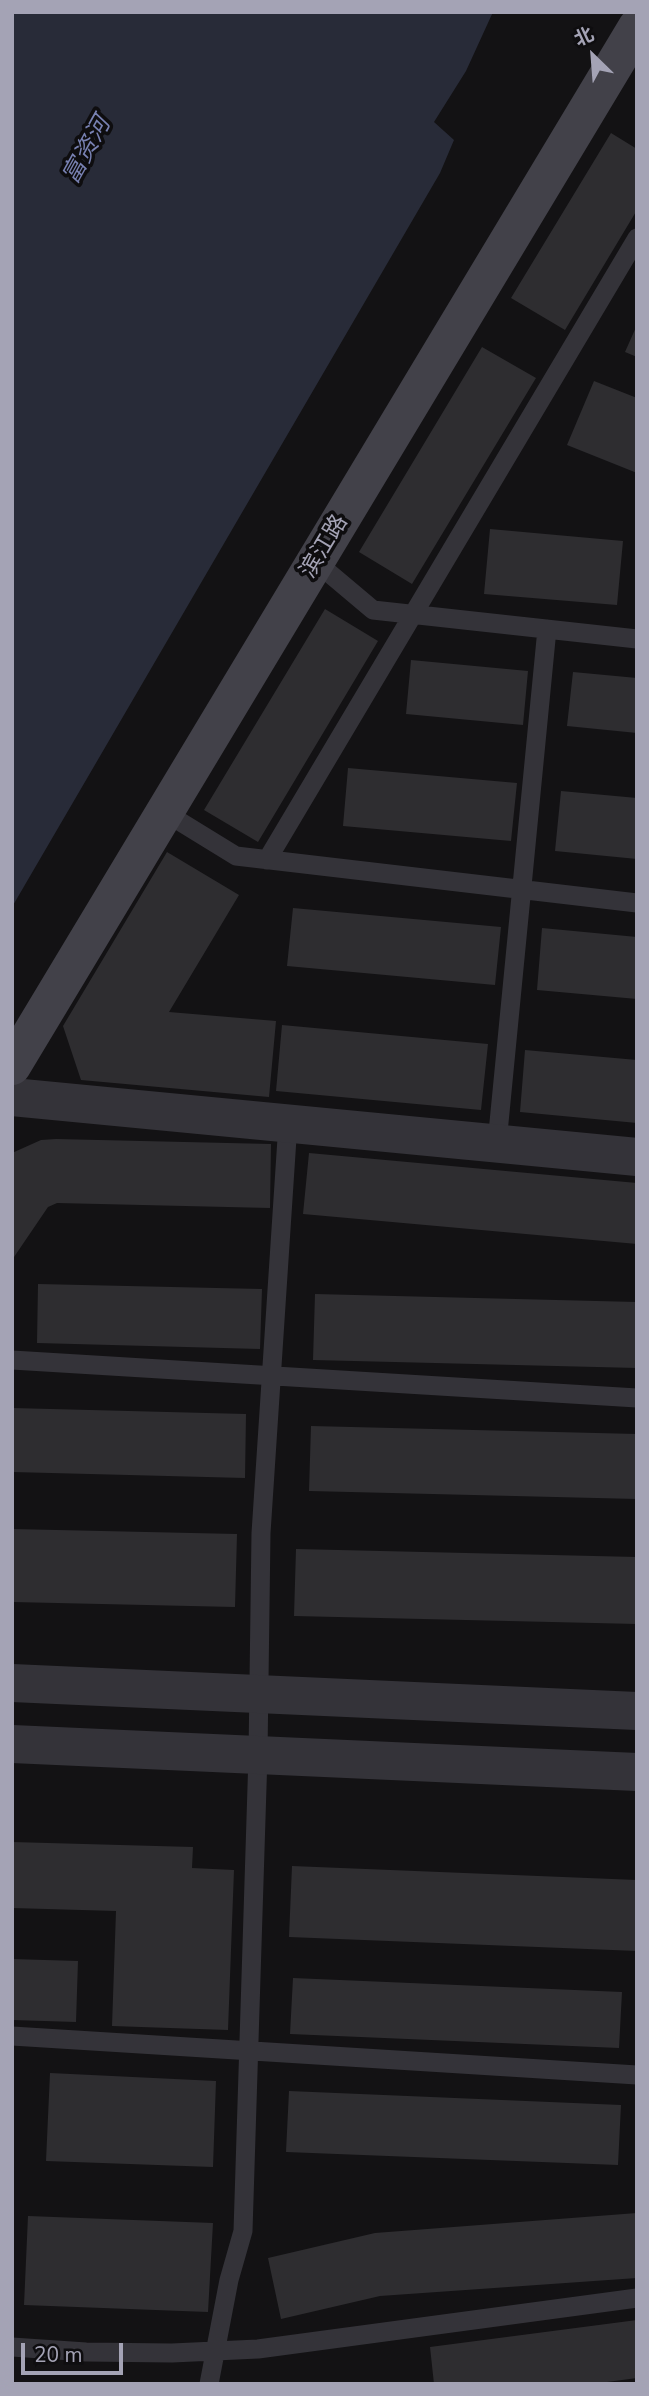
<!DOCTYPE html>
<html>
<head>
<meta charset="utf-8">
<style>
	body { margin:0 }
	#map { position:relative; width:649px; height:2396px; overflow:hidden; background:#131214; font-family:"Nunito Sans","Noto Sans SC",sans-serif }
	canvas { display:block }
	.frame { position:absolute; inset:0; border:14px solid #a4a3b5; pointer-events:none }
	.north { position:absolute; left:558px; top:21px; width:70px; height:70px; -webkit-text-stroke:5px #0e0d0f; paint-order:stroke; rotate:335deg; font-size:19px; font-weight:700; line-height:28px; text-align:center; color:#a4a3b5 }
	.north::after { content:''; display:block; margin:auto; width:24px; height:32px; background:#a4a3b5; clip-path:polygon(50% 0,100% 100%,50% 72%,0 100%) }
	.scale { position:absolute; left:21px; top:2343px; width:102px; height:32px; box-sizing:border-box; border:4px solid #a4a3b5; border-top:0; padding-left:9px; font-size:21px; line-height:24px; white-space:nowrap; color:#a4a3b5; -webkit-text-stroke:5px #0e0d0f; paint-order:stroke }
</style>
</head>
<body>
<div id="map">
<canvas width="649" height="2396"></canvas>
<div class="frame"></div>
<div class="north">北</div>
<div class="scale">20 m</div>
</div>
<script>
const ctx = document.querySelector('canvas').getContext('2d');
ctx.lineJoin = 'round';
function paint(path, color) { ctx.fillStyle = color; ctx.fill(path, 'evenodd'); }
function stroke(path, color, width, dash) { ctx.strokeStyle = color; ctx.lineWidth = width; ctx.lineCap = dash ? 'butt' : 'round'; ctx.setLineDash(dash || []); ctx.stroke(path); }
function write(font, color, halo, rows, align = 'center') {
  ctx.font = font + ' "Nunito Sans","Noto Sans SC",sans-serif'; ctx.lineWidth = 7; ctx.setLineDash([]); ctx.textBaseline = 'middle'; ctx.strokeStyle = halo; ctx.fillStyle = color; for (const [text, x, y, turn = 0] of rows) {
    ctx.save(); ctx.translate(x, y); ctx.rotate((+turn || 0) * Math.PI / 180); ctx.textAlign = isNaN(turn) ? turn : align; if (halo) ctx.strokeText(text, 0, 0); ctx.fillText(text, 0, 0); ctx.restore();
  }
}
paint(new Path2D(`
	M 12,12 L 493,12 L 466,71 L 434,122 L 454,140 L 440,173 L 12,907 Z`), '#282b38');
paint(new Path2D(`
	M 611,133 L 637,149 L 637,210 L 565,330 L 511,298 Z
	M 637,325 L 637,357 L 625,352 Z
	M 482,347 L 536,378 L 412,584 L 359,552 Z
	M 594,381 L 637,398 L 637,473 L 567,445 Z
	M 490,529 L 623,541 L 617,605 L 484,594 Z
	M 325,609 L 378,641 L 258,842 L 204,810 Z
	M 411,660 L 528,671 L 523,725 L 406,714 Z
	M 573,672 L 637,678 L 637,733 L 567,726 Z
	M 348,768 L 517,783 L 511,841 L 343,826 Z
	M 561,791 L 637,798 L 637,859 L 555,851 Z
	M 167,852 L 239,895 L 169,1012 L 276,1021 L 269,1097 L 81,1080 L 63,1026 Z
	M 293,908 L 501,927 L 495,985 L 287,966 Z
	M 542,928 L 637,937 L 637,999 L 537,990 Z
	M 282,1025 L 488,1044 L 481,1110 L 276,1091 Z
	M 525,1050 L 637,1060 L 637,1123 L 520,1112 Z
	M 56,1139 L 271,1144 L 270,1208 L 57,1203 L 48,1207 L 12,1260 L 12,1153 L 41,1140 Z
	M 309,1153 L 637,1183 L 637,1244 L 303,1214 Z
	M 38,1284 L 262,1289 L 260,1349 L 37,1343 Z
	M 315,1294 L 637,1302 L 637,1368 L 313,1360 Z
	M 12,1408 L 246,1414 L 245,1478 L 12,1472 Z
	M 311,1426 L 637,1434 L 637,1499 L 309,1491 Z
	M 12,1529 L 237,1534 L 235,1607 L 12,1602 Z
	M 296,1549 L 637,1557 L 637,1624 L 294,1616 Z
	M 12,1842 L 193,1847 L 192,1868 L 234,1870 L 228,2030 L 112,2026 L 116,1911 L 12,1908 Z
	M 292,1866 L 637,1880 L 637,1951 L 289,1937 Z
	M 12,1959 L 78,1961 L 76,2022 L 12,2020 Z
	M 293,1978 L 622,1992 L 619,2048 L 290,2034 Z
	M 50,2073 L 216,2081 L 213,2167 L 46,2161 Z
	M 289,2091 L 621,2105 L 618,2165 L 286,2152 Z
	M 637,2213 L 637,2278 L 380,2296 L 281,2319 L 268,2258 L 375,2233 Z
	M 28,2216 L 213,2223 L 208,2312 L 24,2305 Z
	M 637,2320 L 637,2378 L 592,2384 L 434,2384 L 430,2347 Z`), '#2e2d30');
stroke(new Path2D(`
	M 316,562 L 373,610 L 637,639
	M 166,813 L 236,856 L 637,903
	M 267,860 L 637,238
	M 497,1143 L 547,629
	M 12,1360 L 637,1398
	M 12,2036 L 637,2075
	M 12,2347 L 86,2352 L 172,2353 L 258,2349 L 637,2298
	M 209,2384 L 229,2280 L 243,2231 L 258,1755 L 261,1533 L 288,1123`), '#343339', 19);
stroke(new Path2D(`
	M 12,1097 L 637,1157
	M 12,1683 L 637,1711
	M 12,1744 L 637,1772`), '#343339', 38);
stroke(new Path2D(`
	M 12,1066 L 637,27`), '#424149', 38);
write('23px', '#a4a3b5', '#0e0d0f', [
	["滨江路",325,547,-59]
]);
write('italic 24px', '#7881b2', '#0e0d0f', [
	["富资河",88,151,-61]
]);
</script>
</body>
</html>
